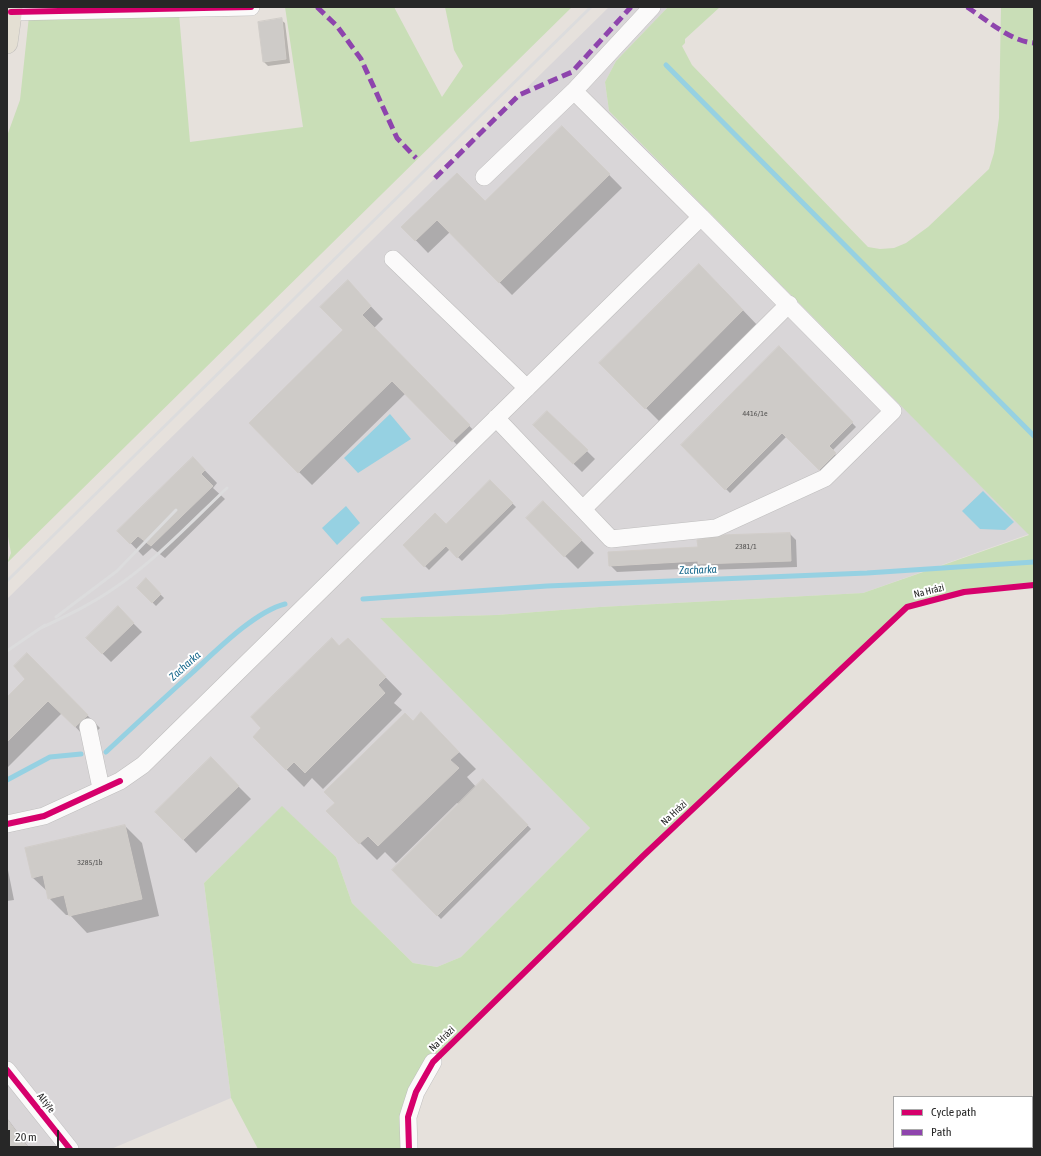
<!DOCTYPE html>
<html>
<head>
<meta charset="utf-8">
<style>
	body { margin:0 }
	#map { position:relative; width:1041px; height:1156px; overflow:hidden; background:#e6e1dc; font-family:"Asap Condensed",sans-serif }
	canvas { display:block }
	.frame { position:absolute; inset:0; border:8px solid #272727; pointer-events:none }
	.legend { position:absolute; left:893px; top:1096px; width:140px; height:52px; box-sizing:border-box; background:#fff; border:1px solid #a9a9a9; margin:0; padding:5px 7px; list-style:none; font-size:12px; color:#272727 }
	.legend li { display:flex; align-items:center; gap:8px; height:20px }
	.legend b { width:20px; border:1px solid #a9a9a9 }
	.scale { position:absolute; left:8px; top:1130px; width:51px; height:18px; box-sizing:border-box; border:2px solid #272727; border-top:0; padding-left:5px; font-size:12px; line-height:14px; white-space:nowrap; color:#272727; -webkit-text-stroke:3px #fff; paint-order:stroke }
</style>
</head>
<body>
<div id="map">
<canvas width="1041" height="1156"></canvas>
<div class="frame"></div>
<ul class="legend">
<li><b style="height:5px;background:#d6006c"></b>Cycle path</li>
<li><b style="height:5px;background:#8e44ad"></b>Path</li>
</ul>
<div class="scale">20 m</div>
</div>
<script>
const ctx = document.querySelector('canvas').getContext('2d');
ctx.lineJoin = 'round';
function paint(path, color) { ctx.fillStyle = color; ctx.fill(path, 'evenodd'); }
function stroke(path, color, width, dash) { ctx.strokeStyle = color; ctx.lineWidth = width; ctx.lineCap = dash ? 'butt' : 'round'; ctx.setLineDash(dash || []); ctx.stroke(path); }
function write(font, color, halo, rows, align = 'center') {
  ctx.font = font + ' "Asap Condensed",sans-serif'; ctx.lineWidth = 4; ctx.setLineDash([]); ctx.textBaseline = 'middle'; ctx.strokeStyle = halo; ctx.fillStyle = color; for (const [text, x, y, turn = 0] of rows) {
    ctx.save(); ctx.translate(x, y); ctx.rotate((+turn || 0) * Math.PI / 180); ctx.textAlign = isNaN(turn) ? turn : align; if (halo) ctx.strokeText(text, 0, 0); ctx.fillText(text, 0, 0); ctx.restore();
  }
}
paint(new Path2D(`
	M 609,7 L 668,7 L 616,61 L 605,82 L 609,111 L 1029,534 L 863,593 L 600,607 L 497,615 L 380,618 L 590,828 L 461,957 L 437,967 L 413,963 L 352,903 L 336,857 L 282,807 L 204,883 L 231,1098 L 111,1149 L 7,1149 L 7,599 Z`), '#d9d6d8');
paint(new Path2D(`
	M 285,7 L 394,7 L 442,97 L 463,66 L 454,50 L 445,7 L 572,7 L 7,563 L 11,553 L 7,531 L 7,136 L 20,100 L 29,16 L 179,14 L 190,142 L 303,127 Z
	M 668,7 L 720,7 L 685,39 L 685,43 L 682,46 L 692,65 L 868,247 L 880,249 L 894,248 L 906,243 L 928,227 L 989,169 L 994,153 L 999,118 L 1001,7 L 1034,7 L 1034,585 L 965,592 L 907,607 L 643,856 L 433,1062 L 403,1149 L 258,1149 L 231,1098 L 204,883 L 282,806 L 336,857 L 352,903 L 413,963 L 437,967 L 461,957 L 590,828 L 380,618 L 497,615 L 600,607 L 863,593 L 1029,535 L 609,111 L 605,82 L 616,61 Z`), '#c9deb7');
paint(new Path2D(`
	M 390,414 L 411,439 L 358,473 L 344,458 Z
	M 983,491 L 1014,522 L 1005,530 L 980,529 L 962,511 Z
	M 346,506 L 360,523 L 337,545 L 322,528 Z`), '#96d1e2');
paint(new Path2D(`
	M 281,20 L 285,23 L 290,63 L 268,66 L 264,62 L 259,23 Z
	M 562,127 L 622,188 L 512,295 L 450,232 L 428,253 L 403,227 L 485,203 Z
	M 716,282 L 760,328 L 663,425 L 601,363 Z
	M 360,295 L 383,319 L 374,328 L 482,439 L 466,454 L 406,393 L 312,485 L 250,423 L 344,330 Z
	M 779,347 L 856,427 L 832,451 L 839,458 L 823,473 L 787,436 L 730,493 L 682,445 Z
	M 547,412 L 595,459 L 582,472 L 534,425 Z
	M 193,458 L 217,483 L 213,488 L 225,499 L 165,558 L 152,548 L 143,556 L 119,531 Z
	M 490,481 L 516,507 L 462,561 L 450,549 L 429,570 L 404,545 L 446,525 Z
	M 543,502 L 594,553 L 578,569 L 527,518 Z
	M 790,534 L 796,540 L 797,567 L 706,570 L 703,568 L 617,572 L 610,565 L 699,548 Z
	M 146,580 L 164,598 L 156,606 L 138,588 Z
	M 118,608 L 142,632 L 111,662 L 87,638 Z
	M 348,639 L 402,694 L 394,703 L 402,710 L 323,789 L 312,778 L 304,787 L 254,737 Z
	M 27,655 L 100,728 L 88,740 L 62,713 L 7,768 L 7,699 L 27,679 Z
	M 413,722 L 438,731 L 476,769 L 467,777 L 476,787 L 483,780 L 531,829 L 441,919 L 393,870 L 459,804 L 457,803 L 396,863 L 385,852 L 377,860 L 328,811 Z
	M 211,759 L 251,799 L 196,853 L 157,812 Z
	M 125,826 L 142,843 L 159,916 L 87,933 L 70,915 L 66,915 L 49,898 L 48,892 L 33,878 L 26,849 Z
	M 7,865 L 14,900 L 7,901 Z
	M 7,1118 L 30,1149 L 7,1149 Z`), '#0003');
stroke(new Path2D(`
	M 666,65 L 1034,436
	M 363,599 L 547,586 L 867,573 L 1034,562
	M 106,752 C 135,725 163,699 192,673 C 216,651 254,612 285,604
	M 7,780 L 50,757 L 81,754`), '#96d1e2', 5);
const building = new Path2D(`
	M 282,18 L 286,59 L 263,62 L 258,22 Z
	M 562,126 L 610,174 L 499,283 L 437,220 L 415,241 L 401,227 L 457,173 L 485,201 Z
	M 699,264 L 743,310 L 645,409 L 599,363 Z
	M 348,280 L 371,306 L 362,315 L 470,425 L 452,442 L 392,381 L 298,473 L 249,423 L 343,330 L 320,307 Z
	M 779,346 L 853,422 L 829,446 L 836,453 L 819,470 L 782,433 L 725,490 L 681,445 Z
	M 547,411 L 588,450 L 573,464 L 533,425 Z
	M 193,457 L 205,470 L 201,474 L 213,486 L 151,546 L 138,536 L 130,544 L 117,531 Z
	M 490,480 L 513,503 L 457,558 L 446,546 L 424,567 L 403,545 L 435,513 L 446,524 Z
	M 543,501 L 582,540 L 564,557 L 526,518 Z
	M 790,533 L 791,561 L 698,564 L 698,561 L 609,566 L 608,552 L 698,547 L 697,540 L 724,535 Z
	M 146,578 L 161,594 L 152,603 L 137,588 Z
	M 118,606 L 134,623 L 102,654 L 86,638 Z
	M 332,638 L 339,646 L 348,638 L 386,677 L 378,685 L 385,693 L 305,773 L 294,762 L 286,770 L 253,737 L 261,728 L 251,717 Z
	M 27,653 L 88,715 L 75,727 L 48,701 L 7,742 L 7,697 L 25,679 L 14,666 Z
	M 421,712 L 459,752 L 450,760 L 459,768 L 378,846 L 368,836 L 359,844 L 326,811 L 335,803 L 324,792 L 405,713 L 413,721 Z
	M 211,757 L 239,786 L 183,840 L 155,812 Z
	M 483,779 L 528,825 L 437,916 L 392,870 Z
	M 125,825 L 142,899 L 69,916 L 64,895 L 48,899 L 43,875 L 32,878 L 25,848 Z
	M 7,1119 L 29,1149 L 7,1149 Z`);
paint(building, '#cecbc8');
stroke(building, '#d1cdc9', 1);
const minor = new Path2D(`
	M 652,7 L 574,91 L 701,217
	M 11,12 L 251,7
	M 484,177 L 574,91
	M 393,259 L 527,388
	M 583,509 L 789,304
	M 88,727 L 101,788
	M 7,824 L 44,816 L 120,781 L 143,765 L 701,217 L 893,411 L 825,478 L 716,528 L 611,539 L 496,418
	M 7,1070 L 70,1149
	M 409,1149 L 408,1117 L 416,1092 L 433,1062`);
const major = new Path2D(`
	M 7,43 L 12,7`);
stroke(minor, '#bfbebe', 18);
stroke(major, '#bfbdbb', 22);
stroke(minor, '#fbfafa', 17);
stroke(major, '#e4dfd3', 21);
stroke(new Path2D(`
	M 7,581 L 591,7
	M 56,617 L 117,571 L 176,510
	M 41,628 C 66,616 90,605 113,589 C 155,561 190,523 227,488
	M 7,651 L 45,625`), '#dcdcdd', 3);
stroke(new Path2D(`
	M 317,7 L 337,26 L 361,59 L 397,138 L 416,158
	M 967,7 C 987,20 1010,41 1034,43
	M 435,178 L 519,95 L 572,72 L 631,7`), '#8e44ad', 5, [10, 5]);
stroke(new Path2D(`
	M 11,12 L 251,7
	M 7,824 L 44,816 L 120,781
	M 7,1070 L 70,1149
	M 409,1149 L 408,1117 L 416,1092 L 433,1062 L 643,856 L 907,607 L 964,592 L 1034,585`), '#d6006c', 6);
write('8px', '#525150', null, [
	["4416/1e",755,413],
	["2381/1",746,546],
	["3285/1b",90,862]
]);
write('10px', '#272727', '#fff', [
	["Na Hrázi",929,591,-14],
	["Na Hrázi",674,813,-43],
	["Na Hrázi",442,1039,-44],
	["Altýře",46,1103,52]
]);
write('italic 11px', '#17688c', '#fff', [
	["Zacharka",698,570,-2],
	["Zacharka",185,666,-42]
]);
</script>
</body>
</html>
